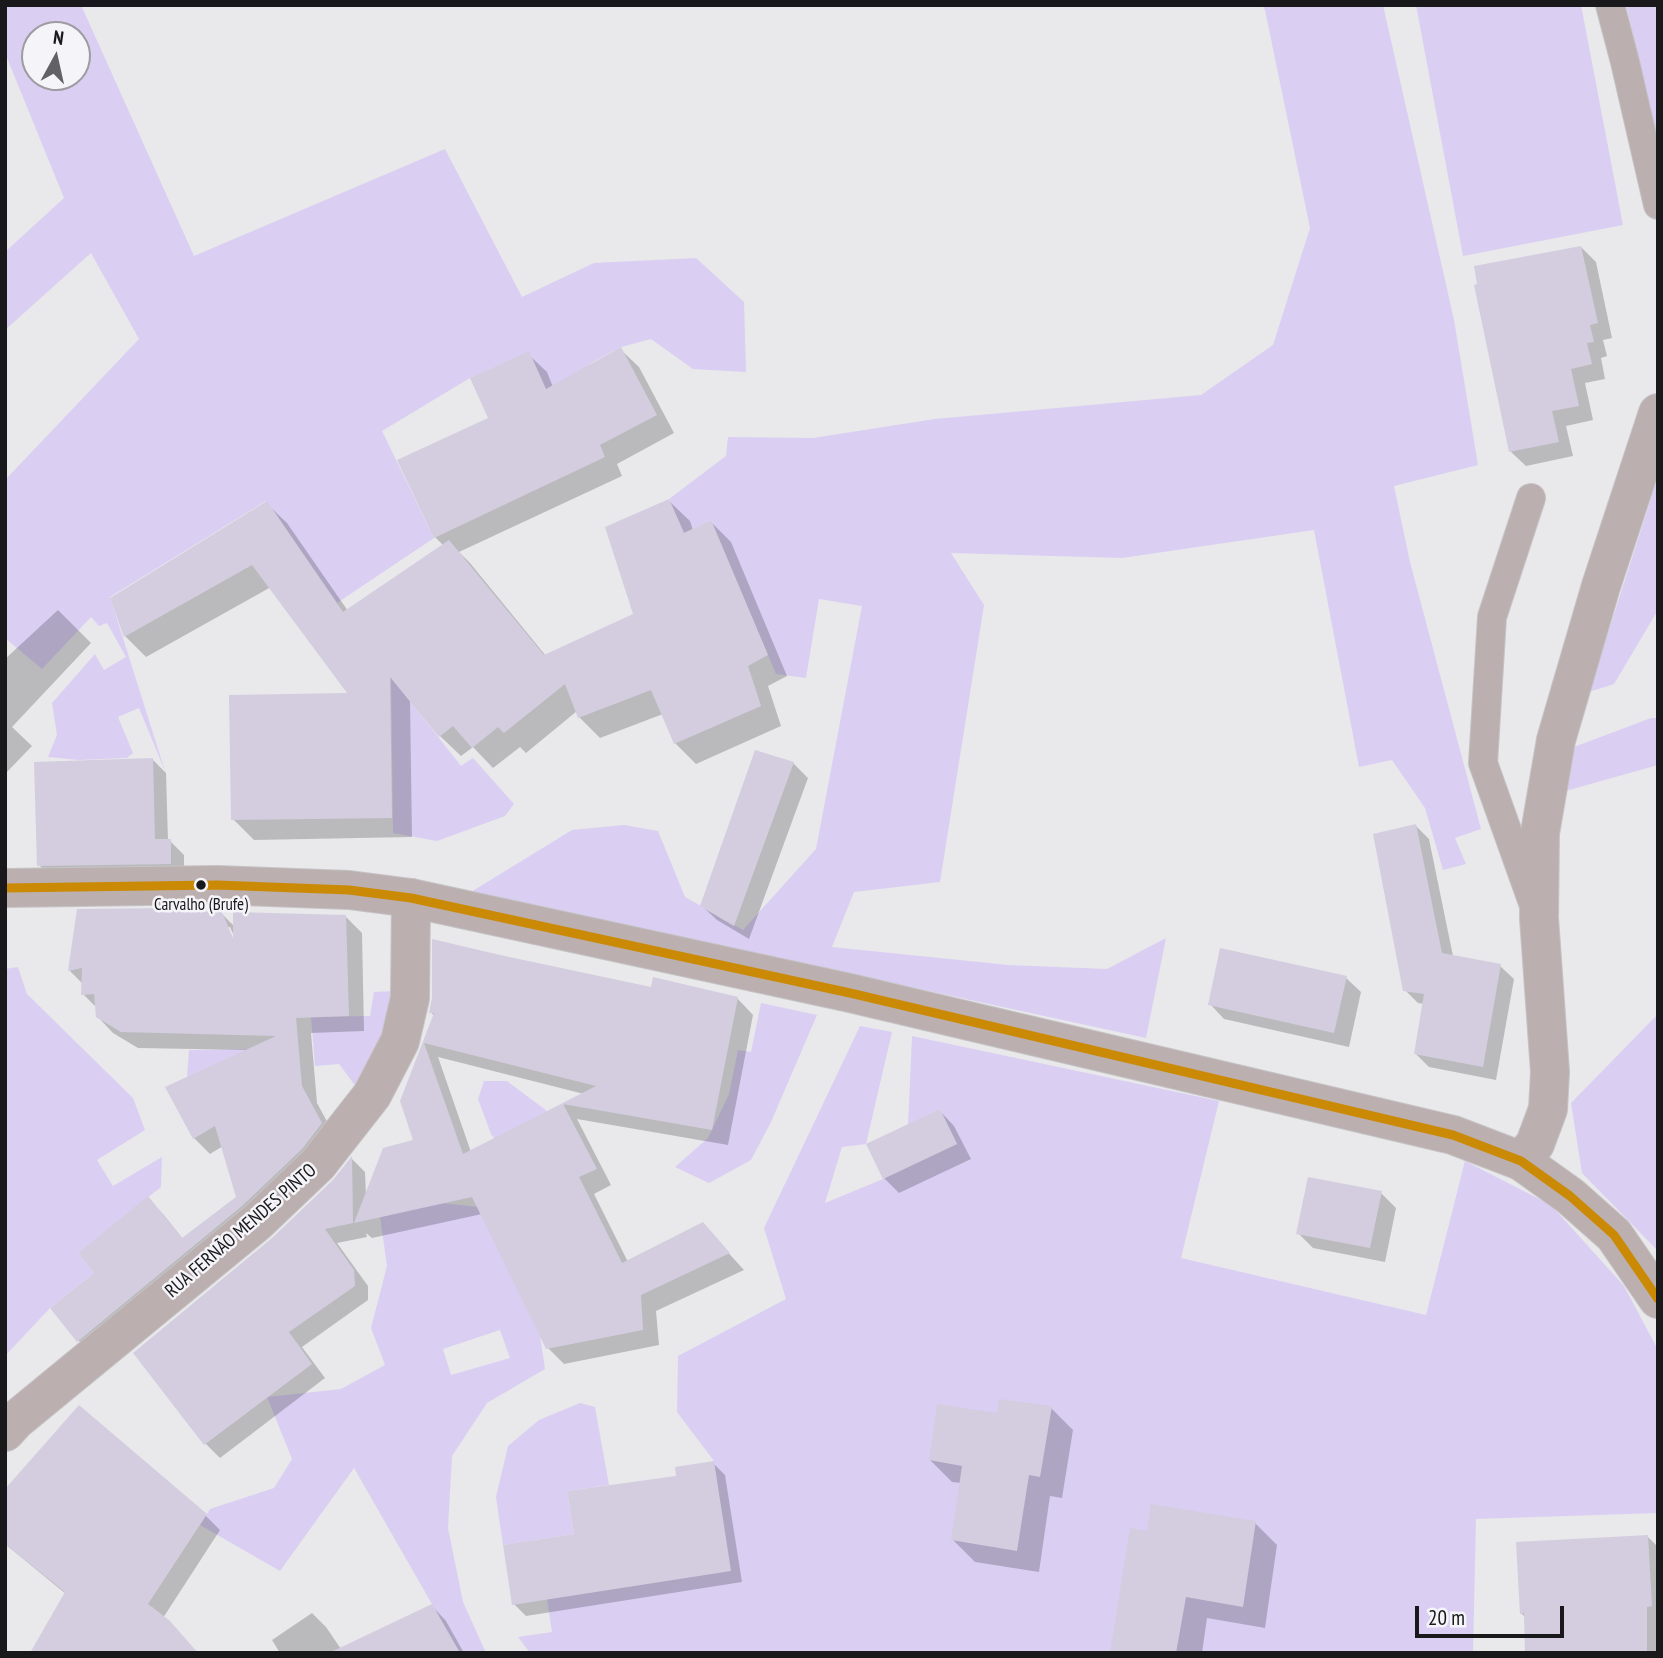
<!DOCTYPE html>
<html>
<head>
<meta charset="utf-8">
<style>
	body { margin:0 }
	#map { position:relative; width:1663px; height:1658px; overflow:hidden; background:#e9e8eb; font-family:"PT Sans Narrow",sans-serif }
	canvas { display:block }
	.frame { position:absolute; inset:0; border:7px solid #19181a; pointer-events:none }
	.north { position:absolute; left:21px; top:21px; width:70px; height:70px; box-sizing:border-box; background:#f5f4f9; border:2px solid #9d9ca0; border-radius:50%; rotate:8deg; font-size:19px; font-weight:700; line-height:28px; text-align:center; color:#19181a }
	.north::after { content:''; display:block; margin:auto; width:24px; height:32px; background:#626163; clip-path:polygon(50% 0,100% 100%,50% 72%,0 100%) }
	.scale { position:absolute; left:1415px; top:1606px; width:149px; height:32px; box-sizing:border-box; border:4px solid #19181a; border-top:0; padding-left:9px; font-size:21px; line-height:24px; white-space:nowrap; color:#19181a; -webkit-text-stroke:5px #f5f4f9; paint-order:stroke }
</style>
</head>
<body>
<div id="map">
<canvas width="1663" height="1658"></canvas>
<div class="frame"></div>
<div class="north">N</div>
<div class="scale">20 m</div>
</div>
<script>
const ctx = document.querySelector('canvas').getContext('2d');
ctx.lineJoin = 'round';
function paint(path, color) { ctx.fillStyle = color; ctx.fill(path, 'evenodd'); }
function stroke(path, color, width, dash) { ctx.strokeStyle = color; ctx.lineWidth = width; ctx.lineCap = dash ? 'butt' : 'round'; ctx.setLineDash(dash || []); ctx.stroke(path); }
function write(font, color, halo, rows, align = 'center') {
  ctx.font = font + ' "PT Sans Narrow",sans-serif'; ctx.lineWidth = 5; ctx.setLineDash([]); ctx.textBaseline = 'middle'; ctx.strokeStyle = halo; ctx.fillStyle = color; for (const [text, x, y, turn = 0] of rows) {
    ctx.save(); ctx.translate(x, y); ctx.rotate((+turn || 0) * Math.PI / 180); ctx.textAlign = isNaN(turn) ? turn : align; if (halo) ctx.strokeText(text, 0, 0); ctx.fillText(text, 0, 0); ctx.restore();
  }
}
paint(new Path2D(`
	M 5,5 L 81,5 L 194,256 L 445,149 L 522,297 L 594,263 L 696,258 L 744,302 L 746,372 L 693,369 L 651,339 L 621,347 L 593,362 L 569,380 L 546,390 L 528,352 L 470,378 L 382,431 L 434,538 L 337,603 L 266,501 L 110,597 L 165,771 L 139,708 L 118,717 L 133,753 L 127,758 L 79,760 L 48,757 L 57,735 L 52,703 L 95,654 L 104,670 L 126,657 L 107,623 L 99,626 L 91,617 L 42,669 L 5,638 L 5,480 L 139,339 L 91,253 L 5,330 L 5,252 L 64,198 L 5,53 ZM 35,35 L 77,35 L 77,77 L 35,77 Z
	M 1262,5 L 1383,5 L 1454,320 L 1478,465 L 1394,486 L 1410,562 L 1481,829 L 1455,838 L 1466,864 L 1443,870 L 1425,808 L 1392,760 L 1359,767 L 1314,530 L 1122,558 L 951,553 L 984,605 L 940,882 L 854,892 L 832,947 L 1008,965 L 1107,969 L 1166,938 L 1146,1038 L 471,892 L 572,830 L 624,825 L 658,831 L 685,897 L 743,930 L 816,849 L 862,606 L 819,599 L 806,678 L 776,674 L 711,520 L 684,533 L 669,499 L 726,456 L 728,437 L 813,438 L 935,419 L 1201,395 L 1273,345 L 1310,228 L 1265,10 Z
	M 1416,5 L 1581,5 L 1623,225 L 1463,256 Z
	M 1626,5 L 1658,5 L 1658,145 Z
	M 1658,477 L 1658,610 L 1614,684 L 1589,692 Z
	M 391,677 L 461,766 L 473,758 L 514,804 L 505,816 L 437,841 L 393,833 Z
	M 1651,718 L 1658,718 L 1658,765 L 1562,792 L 1574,747 Z
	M 18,967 L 27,994 L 133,1098 L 145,1130 L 97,1160 L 113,1186 L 162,1157 L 161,1187 L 78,1253 L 94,1273 L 50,1308 L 5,1356 L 5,969 Z
	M 395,991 L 389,1028 L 357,1088 L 339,1064 L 315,1066 L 311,1017 L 370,1016 L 374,992 Z
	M 761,1003 L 817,1015 L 771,1122 L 751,1160 L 709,1183 L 675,1167 L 708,1138 L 729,1094 L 738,1050 L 751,1052 Z
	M 1658,1014 L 1658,1251 L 1582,1173 L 1571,1103 Z
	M 860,1026 L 892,1032 L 866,1144 L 842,1147 L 825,1203 L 883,1179 L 957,1144 L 940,1109 L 908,1125 L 912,1036 L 1219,1101 L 1181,1258 L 1426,1315 L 1465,1161 L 1551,1205 L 1624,1286 L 1658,1350 L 1658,1513 L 1476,1519 L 1473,1653 L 530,1653 L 518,1637 L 552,1632 L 547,1599 L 714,1461 L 677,1412 L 678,1356 L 786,1299 L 764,1228 Z
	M 258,1049 L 242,1084 L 187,1077 L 189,1050 Z
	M 484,1081 L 507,1081 L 547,1111 L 525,1123 L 502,1148 L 491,1134 L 478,1099 Z
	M 442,1203 L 478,1207 L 540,1336 L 545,1369 L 487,1403 L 452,1456 L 448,1528 L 463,1602 L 486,1653 L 460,1653 L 354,1468 L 280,1571 L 200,1525 L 210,1509 L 274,1488 L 292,1459 L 267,1397 L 341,1389 L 385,1365 L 371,1328 L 387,1266 L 380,1217 ZM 500,1330 L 510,1358 L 451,1375 L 443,1349 Z
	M 580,1403 L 595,1407 L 609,1485 L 567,1491 L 574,1534 L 503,1545 L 496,1497 L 508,1446 L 539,1420 Z`), '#dacff3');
paint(new Path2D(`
	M 1581,247 L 1596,262 L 1612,338 L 1603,340 L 1607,356 L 1601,358 L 1605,379 L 1585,383 L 1593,420 L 1566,426 L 1573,456 L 1526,466 L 1511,452 Z
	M 620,349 L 639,367 L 674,433 L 617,464 L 622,476 L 459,552 L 470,563 L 546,656 L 635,615 L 669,501 L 690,521 L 693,530 L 711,522 L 731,542 L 787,676 L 768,686 L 781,726 L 696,764 L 675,743 L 663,714 L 600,738 L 579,717 L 577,711 L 526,753 L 520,747 L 493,768 L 473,747 L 461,756 L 440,736 L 410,699 L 412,837 L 254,840 L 233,819 L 350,695 L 271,587 L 146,657 L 125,636 L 112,598 L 266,503 L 287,523 L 348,611 L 444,546 L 435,537 L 491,419 L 528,354 L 547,372 L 553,387 Z
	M 58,610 L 91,643 L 12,727 L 32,746 L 6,773 L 5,659 Z
	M 152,759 L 166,773 L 168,841 L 170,841 L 184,855 L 184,877 L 53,879 L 39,865 Z
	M 793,763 L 808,778 L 749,939 L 717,920 L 702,906 Z
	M 1416,826 L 1429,839 L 1453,956 L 1500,966 L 1514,979 L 1496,1080 L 1429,1067 L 1416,1054 L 1424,1004 L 1418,1003 L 1405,990 Z
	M 171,909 L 175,913 L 222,914 L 235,927 L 346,917 L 362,933 L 364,1031 L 311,1033 L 317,1103 L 337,1140 L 94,1356 L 78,1340 L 97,1273 L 148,1199 L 163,1214 L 183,1239 L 238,1198 L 223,1146 L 210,1154 L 194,1138 L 249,1050 L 138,1048 L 113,1033 L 97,1016 L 97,1008 L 83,994 L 83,984 L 70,971 L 79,911 ZM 227,927 L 230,927 L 238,945 L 235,947 Z
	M 1346,978 L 1361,992 L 1349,1047 L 1224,1019 L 1210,1004 Z
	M 652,989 L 737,998 L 753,1015 L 728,1145 L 577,1119 L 611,1185 L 594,1194 L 628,1262 L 702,1224 L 744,1270 L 656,1311 L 659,1345 L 564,1364 L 548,1348 L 482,1214 L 372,1238 L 366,1233 L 367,1237 L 337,1243 L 368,1286 L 368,1300 L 302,1347 L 325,1378 L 220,1458 L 206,1444 L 135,1353 L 273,1239 L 334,1181 L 352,1159 L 365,1172 L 366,1197 L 415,1141 L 402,1101 L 434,1016 L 431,1012 ZM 438,1057 L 584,1094 L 471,1152 Z
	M 940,1111 L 954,1126 L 971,1159 L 899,1193 L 884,1178 Z
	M 1381,1193 L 1396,1208 L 1385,1262 L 1313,1248 L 1298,1233 Z
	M 1051,1408 L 1073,1430 L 1062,1498 L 1050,1496 L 1039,1572 L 975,1562 L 953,1540 L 961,1483 L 952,1482 L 930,1460 L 999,1415 Z
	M 713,1463 L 725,1475 L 742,1582 L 526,1616 L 514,1604 L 576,1536 L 678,1477 Z
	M 206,1516 L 220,1530 L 163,1618 L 66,1594 L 5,1544 L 5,1522 Z
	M 1255,1523 L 1277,1545 L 1265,1628 L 1207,1618 L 1202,1653 L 1112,1653 L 1148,1533 Z
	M 1647,1536 L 1658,1547 L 1658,1653 L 1527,1653 L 1526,1618 L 1521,1613 Z
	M 432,1606 L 446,1621 L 464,1653 L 280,1653 L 272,1640 L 312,1613 L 326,1627 L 341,1649 Z`), '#0003');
paint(new Path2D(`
	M 1581,246 L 1598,323 L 1590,325 L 1594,342 L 1587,343 L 1592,364 L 1571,369 L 1579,406 L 1552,411 L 1559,442 L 1509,452 L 1474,285 L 1477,284 L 1474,266 Z
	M 621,347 L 657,415 L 600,445 L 605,457 L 434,538 L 397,460 L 488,418 L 470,378 L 529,351 L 546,389 Z
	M 669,499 L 684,533 L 711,520 L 768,655 L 748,666 L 761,706 L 674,744 L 651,690 L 578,718 L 565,684 L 504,733 L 498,727 L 472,748 L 453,726 L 439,737 L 390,677 L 392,818 L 231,820 L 229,695 L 347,693 L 252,565 L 124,637 L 110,598 L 267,501 L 343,612 L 449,540 L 544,655 L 633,614 L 605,527 Z
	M 755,750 L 794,762 L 734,926 L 700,906 Z
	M 153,758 L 155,839 L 171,839 L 171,864 L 37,866 L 34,762 Z
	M 1416,824 L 1442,953 L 1501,964 L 1483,1067 L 1414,1054 L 1424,994 L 1403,991 L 1373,834 Z
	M 172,908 L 172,911 L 222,912 L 233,938 L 233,912 L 346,915 L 349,1016 L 296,1018 L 302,1086 L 322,1123 L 302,1149 L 242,1206 L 77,1342 L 50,1308 L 94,1273 L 78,1253 L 148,1196 L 182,1238 L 236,1197 L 215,1126 L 193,1139 L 165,1087 L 276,1036 L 121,1032 L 96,1017 L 94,994 L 81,995 L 82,968 L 68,971 L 77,909 Z
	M 432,939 L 500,955 L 651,987 L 653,977 L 738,997 L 712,1130 L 563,1104 L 597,1169 L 579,1177 L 622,1263 L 703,1222 L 730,1253 L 641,1295 L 643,1330 L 546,1349 L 472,1197 L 354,1223 L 383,1148 L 413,1140 L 400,1101 L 434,1013 L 429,1013 L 432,998 ZM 424,1043 L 596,1086 L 463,1154 Z
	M 1220,948 L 1347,976 L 1334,1033 L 1208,1005 Z
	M 940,1109 L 957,1144 L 883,1179 L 866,1144 Z
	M 352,1156 L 353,1223 L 325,1229 L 354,1270 L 355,1286 L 289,1332 L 312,1364 L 204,1445 L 133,1353 L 272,1238 L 333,1180 Z
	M 1308,1177 L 1382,1191 L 1370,1248 L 1296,1234 Z
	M 999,1399 L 1052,1406 L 1040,1477 L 1029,1475 L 1017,1551 L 951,1540 L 962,1466 L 929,1460 L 937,1404 L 997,1413 Z
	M 79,1405 L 207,1514 L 148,1604 L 169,1620 L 198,1653 L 30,1653 L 65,1592 L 5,1544 L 5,1489 Z
	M 714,1461 L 731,1571 L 512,1605 L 503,1545 L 574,1534 L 567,1491 L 676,1476 L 675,1467 Z
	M 1151,1504 L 1256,1521 L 1243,1607 L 1186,1597 L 1176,1653 L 1110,1653 L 1130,1528 L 1147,1531 Z
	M 1648,1535 L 1652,1606 L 1647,1607 L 1647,1653 L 1525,1653 L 1524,1613 L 1520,1614 L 1516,1542 Z
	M 432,1604 L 460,1653 L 329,1653 Z`), '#d3cddf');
const service = new Path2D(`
	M 1610,5 L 1625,62 L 1658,205
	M 1531,498 L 1492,617 L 1483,763 L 1533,903`);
const minor = new Path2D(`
	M 1521,1161 L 1535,1144 L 1548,1109 L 1550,1072 L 1539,918 L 1540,833 L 1556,740 L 1601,586 L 1658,413
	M 5,1432 L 16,1420 L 257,1222 L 318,1164 L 372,1095 L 400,1041 L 410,998 L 411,898`);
const tertiary = new Path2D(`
	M 5,888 L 217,885 L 349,890 L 411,898 L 850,993 L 1453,1135 L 1521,1161 L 1570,1196 L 1614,1235 L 1658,1299`);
stroke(service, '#c4c3c5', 30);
stroke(minor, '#c4c3c5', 40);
stroke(tertiary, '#c4c3c5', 40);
stroke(service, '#bcafaf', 28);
stroke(minor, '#bcafaf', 38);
stroke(tertiary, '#bcafaf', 38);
stroke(new Path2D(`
	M 5,888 L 217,885 L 349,890 L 411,898 L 850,993 L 1453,1135 L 1521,1161 L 1570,1196 L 1614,1235 L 1658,1299`), '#cb8a05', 9);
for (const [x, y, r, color] of [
	[201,885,6,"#19181a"]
]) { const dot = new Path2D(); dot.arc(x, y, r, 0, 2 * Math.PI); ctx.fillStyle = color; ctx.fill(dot); stroke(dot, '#f5f4f9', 2.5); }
write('17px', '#19181a', '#f5f4f9', [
	["Carvalho (Brufe)",201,905]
]);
write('19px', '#19181a', '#f5f4f9', [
	["RUA FERNÃO MENDES PINTO",241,1231,-41]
]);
</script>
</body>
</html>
